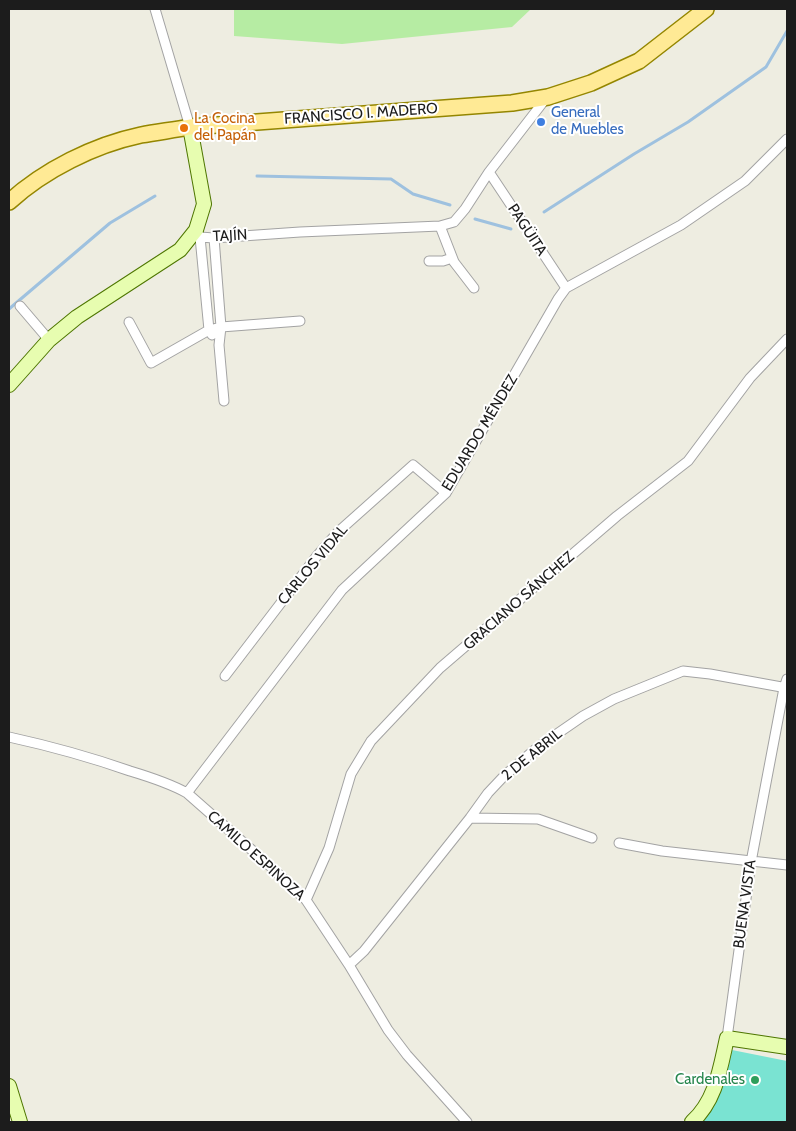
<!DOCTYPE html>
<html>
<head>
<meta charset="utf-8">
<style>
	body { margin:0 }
	#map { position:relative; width:796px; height:1131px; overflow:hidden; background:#eeede1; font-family:Cabin,sans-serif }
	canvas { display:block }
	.frame { position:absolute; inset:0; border:10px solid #1c1c1c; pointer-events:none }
</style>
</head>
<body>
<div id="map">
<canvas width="796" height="1131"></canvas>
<div class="frame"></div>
</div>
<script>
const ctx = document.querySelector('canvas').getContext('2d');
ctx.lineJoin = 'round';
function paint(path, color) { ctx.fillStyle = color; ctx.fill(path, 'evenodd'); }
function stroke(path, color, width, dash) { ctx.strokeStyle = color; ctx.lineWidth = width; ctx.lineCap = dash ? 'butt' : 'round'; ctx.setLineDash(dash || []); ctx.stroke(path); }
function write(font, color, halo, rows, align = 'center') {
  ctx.font = font + ' Cabin,sans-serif'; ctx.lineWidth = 4; ctx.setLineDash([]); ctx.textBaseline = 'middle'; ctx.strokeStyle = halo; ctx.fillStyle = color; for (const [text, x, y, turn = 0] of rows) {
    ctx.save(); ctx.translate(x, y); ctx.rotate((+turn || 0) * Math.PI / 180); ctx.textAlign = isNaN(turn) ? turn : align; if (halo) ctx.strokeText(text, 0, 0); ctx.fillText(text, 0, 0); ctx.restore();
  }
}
paint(new Path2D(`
	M 234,9 L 531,9 L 512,27 L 342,44 L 234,36 Z`), '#b6eca3');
paint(new Path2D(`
	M 732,1050 L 787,1061 L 787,1122 L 698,1122 C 715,1097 726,1081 732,1050 Z`), '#7ae3d2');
stroke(new Path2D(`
	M 257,176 L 391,179 L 413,194 L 450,205
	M 544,212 L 634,154 L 688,122 L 766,67 L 787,31
	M 475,219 L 511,229
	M 9,309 L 110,223 L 155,196`), '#9ec1df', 3);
const street = new Path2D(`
	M 155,9 L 190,127
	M 489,172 L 566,288
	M 440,226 L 454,262 L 474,288
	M 196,230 L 200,237 L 214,238 L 300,232 L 440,226 L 454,222 L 465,209 L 489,172 L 547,97
	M 200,237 L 209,330 L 212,335
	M 214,238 L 221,327 L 219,345 L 224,401
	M 429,261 L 443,261 L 452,258
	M 20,306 L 49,340
	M 129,322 L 151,363 L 209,330 L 221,327 L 300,321
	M 225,676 L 316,557 L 339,531 L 413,465 L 446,493
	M 9,737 C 50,746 90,757 130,771 C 150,777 169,783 187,793 L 270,866 L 306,900 L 349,965 L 388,1030 L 407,1055 L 467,1122
	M 187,793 L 342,590 L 446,493 L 558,299 L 566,288 L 681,225 L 745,181 L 787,139
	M 470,818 L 538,819 L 592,838
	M 619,843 L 662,851 L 787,865
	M 306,900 L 329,848 L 351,774 L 371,741 L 440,668 L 617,516 L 688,461 L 750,378 L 787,339
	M 349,965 L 364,951 L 470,818 L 488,793 L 504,776 L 538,747 L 583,716 L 614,699 L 683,671 L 710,674 L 787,688
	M 727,1038 L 751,862 L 784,688 L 787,679`);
const secondary = new Path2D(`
	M 9,385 L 49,340 L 77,317 L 180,250 L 196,230 L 204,204 L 190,127
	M 9,1086 L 20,1122
	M 692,1122 C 716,1100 720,1069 727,1038 L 787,1047`);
const primary = new Path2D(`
	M 9,202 C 44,170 94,145 141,135 C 157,132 174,130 190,127 L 512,103 L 548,97 L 591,83 L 639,61 L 706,9`);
stroke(street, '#a3a3a3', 11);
stroke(secondary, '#4e7600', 16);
stroke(primary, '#948600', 18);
stroke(street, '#fff', 9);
stroke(secondary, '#e7fdb0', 14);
stroke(primary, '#ffea95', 15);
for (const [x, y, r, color] of [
	[541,122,5,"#3f7fe0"],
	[184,128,5,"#e8710a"],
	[755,1080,5,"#2e9e5b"]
]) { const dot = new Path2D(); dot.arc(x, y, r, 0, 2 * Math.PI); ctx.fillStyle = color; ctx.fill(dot); stroke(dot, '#fff', 2); }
write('15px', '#366cbe', '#fff', [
	["General",551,113],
	["de Muebles",551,130]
], 'left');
write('15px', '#1c1c1c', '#fff', [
	["FRANCISCO I. MADERO",361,114,-4],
	["PAGÜITA",527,230,57],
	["TAJÍN",230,236,-3],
	["EDUARDO MÉNDEZ",480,433,-59],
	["CARLOS VIDAL",313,565,-50],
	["GRACIANO SÁNCHEZ",519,601,-41],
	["2 DE ABRIL",532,755,-39],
	["CAMILO ESPINOZA",256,856,42],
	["BUENA VISTA",745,904,-82]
]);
write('15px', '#c56008', '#fff', [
	["La Cocina",194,119],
	["del Papán",194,136]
], 'left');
write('15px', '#27864d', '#fff', [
	["Cardenales",745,1080]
], 'right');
</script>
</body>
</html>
